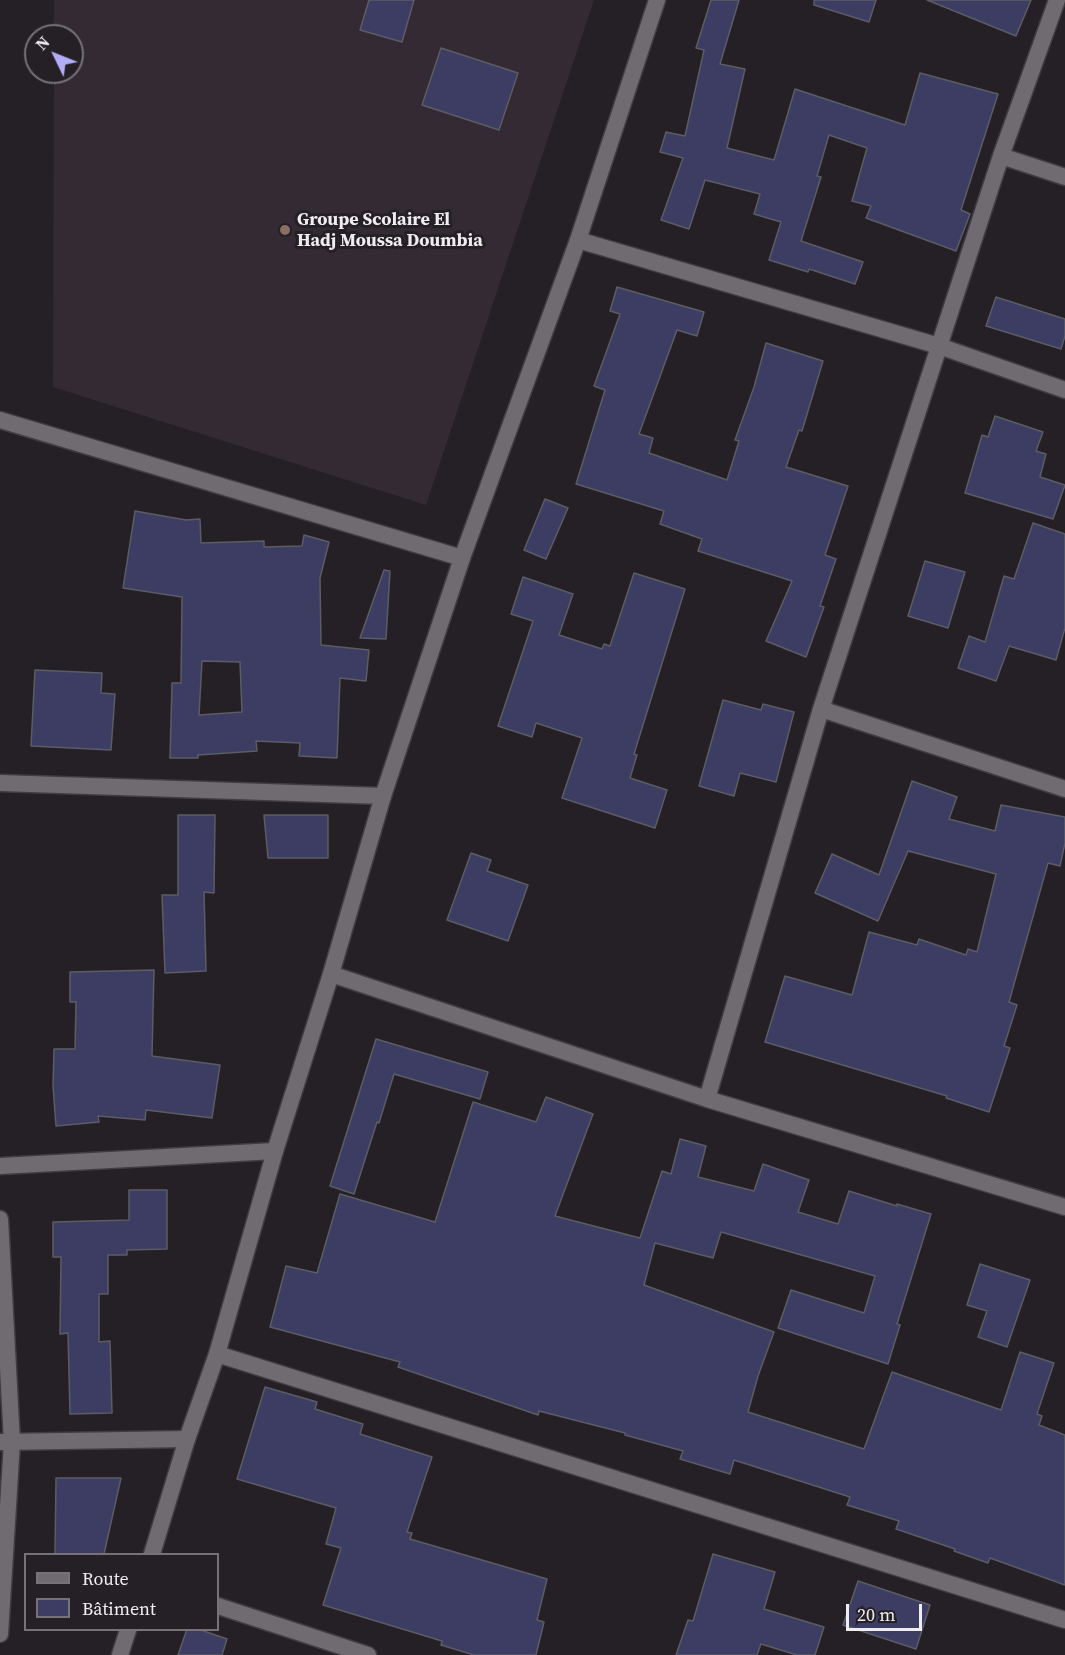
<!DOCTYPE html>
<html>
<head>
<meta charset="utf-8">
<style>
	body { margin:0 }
	#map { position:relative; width:1065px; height:1655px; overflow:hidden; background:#252026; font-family:"Source Serif 4",serif }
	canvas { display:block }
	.legend { position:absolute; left:24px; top:1553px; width:195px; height:78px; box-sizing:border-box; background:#252026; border:2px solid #767277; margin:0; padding:8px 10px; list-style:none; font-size:18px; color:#f0edf1 }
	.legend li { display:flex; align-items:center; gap:12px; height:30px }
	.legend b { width:30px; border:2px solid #767277 }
	.north { position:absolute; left:24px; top:24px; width:60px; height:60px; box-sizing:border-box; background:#252026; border:2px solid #767277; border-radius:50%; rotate:313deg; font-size:16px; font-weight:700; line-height:24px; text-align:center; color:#f0edf1 }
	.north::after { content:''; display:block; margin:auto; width:21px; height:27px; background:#b2adf9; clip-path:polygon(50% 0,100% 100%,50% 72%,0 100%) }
	.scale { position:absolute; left:846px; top:1604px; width:76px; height:27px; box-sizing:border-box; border:3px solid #f0edf1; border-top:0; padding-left:8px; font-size:18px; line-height:21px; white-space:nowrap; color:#f0edf1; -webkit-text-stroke:4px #252026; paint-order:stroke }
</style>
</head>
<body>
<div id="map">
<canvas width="1065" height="1655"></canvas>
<ul class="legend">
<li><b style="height:8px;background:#706a71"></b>Route</li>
<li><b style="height:16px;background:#3d3d63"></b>Bâtiment</li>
</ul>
<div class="north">N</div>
<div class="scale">20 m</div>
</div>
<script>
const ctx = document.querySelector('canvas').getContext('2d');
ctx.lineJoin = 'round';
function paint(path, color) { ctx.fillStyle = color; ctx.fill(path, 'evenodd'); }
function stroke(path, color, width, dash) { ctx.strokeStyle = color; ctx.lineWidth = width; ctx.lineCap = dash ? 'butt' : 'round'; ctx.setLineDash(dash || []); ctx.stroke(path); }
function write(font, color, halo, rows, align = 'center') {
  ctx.font = font + ' "Source Serif 4",serif'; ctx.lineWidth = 6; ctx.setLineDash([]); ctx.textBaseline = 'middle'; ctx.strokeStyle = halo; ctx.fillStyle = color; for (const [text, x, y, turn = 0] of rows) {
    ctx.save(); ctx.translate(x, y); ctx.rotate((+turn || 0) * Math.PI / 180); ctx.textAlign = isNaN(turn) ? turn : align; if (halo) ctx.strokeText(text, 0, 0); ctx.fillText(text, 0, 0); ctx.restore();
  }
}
paint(new Path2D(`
	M 54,0 L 594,0 L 426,505 L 53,387 L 54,72 L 72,72 L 72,36 L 54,36 Z`), '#332a34');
const building = new Path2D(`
	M 369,0 L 414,0 L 402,42 L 360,30 Z
	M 711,0 L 739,0 L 720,64 L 745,69 L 727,148 L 774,160 L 795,89 L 905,125 L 920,73 L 998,94 L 961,210 L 970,214 L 956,251 L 866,218 L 871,206 L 852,201 L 867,148 L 829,135 L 817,176 L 821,177 L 801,241 L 863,262 L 855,284 L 809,269 L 808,272 L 769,260 L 781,222 L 754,214 L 760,194 L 705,180 L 689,229 L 661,220 L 683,158 L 660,152 L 666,132 L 685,136 L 704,50 L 696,48 Z
	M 814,0 L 876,0 L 869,22 L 814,5 Z
	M 927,0 L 1031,0 L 1016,36 Z
	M 441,48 L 518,73 L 499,130 L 422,105 Z
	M 617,287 L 704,312 L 697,336 L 677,330 L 639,434 L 653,438 L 649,453 L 727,480 L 739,441 L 735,440 L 754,387 L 766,343 L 823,361 L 802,431 L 799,430 L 786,467 L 848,486 L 825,555 L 836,559 L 820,606 L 824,607 L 806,657 L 766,641 L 792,581 L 698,551 L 702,539 L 660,524 L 664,511 L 576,484 L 605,390 L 594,386 L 620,314 L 610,311 Z
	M 996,297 L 1065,319 L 1065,336 L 1061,349 L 986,326 Z
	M 995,416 L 1043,432 L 1036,451 L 1046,454 L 1040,477 L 1065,485 L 1053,519 L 965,493 L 982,435 L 988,437 Z
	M 545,499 L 568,508 L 546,559 L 524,550 Z
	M 135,511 L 186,520 L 200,519 L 201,543 L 264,541 L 264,547 L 302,546 L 304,535 L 329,542 L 320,578 L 321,645 L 369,650 L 366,681 L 340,678 L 337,758 L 299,756 L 300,743 L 256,741 L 257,751 L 198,755 L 198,758 L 170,758 L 172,683 L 181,683 L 182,597 L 123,588 ZM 202,661 L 240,662 L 242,712 L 199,715 Z
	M 1033,523 L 1065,534 L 1065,628 L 1056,660 L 1009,646 L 996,681 L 958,668 L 969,636 L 985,642 L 1004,576 L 1014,579 Z
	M 925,561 L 965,572 L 948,628 L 908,616 Z
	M 384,570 L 390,571 L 386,639 L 360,638 Z
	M 634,573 L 685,589 L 634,754 L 637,755 L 630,778 L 667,790 L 655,828 L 562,798 L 582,738 L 536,723 L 532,737 L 498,726 L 533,621 L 511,614 L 523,577 L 573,594 L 559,635 L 602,649 L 604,644 L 610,646 Z
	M 35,670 L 102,673 L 101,693 L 115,694 L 111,750 L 31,746 Z
	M 723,700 L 761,710 L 763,704 L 794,712 L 776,782 L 740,773 L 734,796 L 699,786 Z
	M 912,781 L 957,797 L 949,819 L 995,831 L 1001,805 L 1065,817 L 1065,843 L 1060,866 L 1048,863 L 1009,1002 L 1017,1005 L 1004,1046 L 1010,1048 L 989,1112 L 946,1098 L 947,1096 L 765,1042 L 785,976 L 852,995 L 869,932 L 917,945 L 919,939 L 966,955 L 968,949 L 977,952 L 996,874 L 908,851 L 878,921 L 815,893 L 832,854 L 879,875 Z
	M 178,815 L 215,815 L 214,893 L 204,892 L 206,971 L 165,973 L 162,895 L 178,895 Z
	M 264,815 L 328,815 L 328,858 L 268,858 Z
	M 471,853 L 491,860 L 487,871 L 528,885 L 508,941 L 447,920 Z
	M 154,970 L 152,1056 L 220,1065 L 212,1118 L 146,1110 L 145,1120 L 98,1116 L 99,1122 L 56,1126 L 53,1086 L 54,1049 L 75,1049 L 76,1002 L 70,1002 L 70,972 Z
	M 376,1039 L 488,1072 L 480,1099 L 394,1074 L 379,1123 L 377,1122 L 354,1194 L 330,1186 Z
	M 546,1097 L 593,1114 L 555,1216 L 640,1238 L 662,1171 L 671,1174 L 680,1139 L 706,1146 L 698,1177 L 754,1191 L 763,1164 L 809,1180 L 798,1212 L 838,1224 L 849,1191 L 897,1206 L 897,1204 L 931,1214 L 897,1324 L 900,1325 L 888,1364 L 778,1328 L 791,1290 L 864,1313 L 875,1276 L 721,1232 L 713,1258 L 655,1243 L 644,1285 L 774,1332 L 758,1376 L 748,1412 L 864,1449 L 892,1372 L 1001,1410 L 1020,1352 L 1054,1363 L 1037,1414 L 1042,1416 L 1039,1425 L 1065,1435 L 1065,1585 L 990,1558 L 988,1563 L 954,1551 L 955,1549 L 896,1529 L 899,1521 L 847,1505 L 850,1497 L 734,1460 L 730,1474 L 680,1459 L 683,1451 L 625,1435 L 625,1433 L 539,1411 L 538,1415 L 398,1367 L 400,1362 L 270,1327 L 286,1266 L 317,1273 L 340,1194 L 435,1222 L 473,1102 L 536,1122 Z
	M 129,1190 L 167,1190 L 167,1249 L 127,1250 L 127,1255 L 108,1255 L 108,1294 L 99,1294 L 99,1342 L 110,1341 L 112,1413 L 70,1414 L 68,1333 L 60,1334 L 61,1257 L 53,1257 L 53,1222 L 129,1220 Z
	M 980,1264 L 1030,1280 L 1007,1347 L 978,1337 L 987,1311 L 967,1305 Z
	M 265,1387 L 317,1402 L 315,1409 L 363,1424 L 360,1434 L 432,1457 L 407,1532 L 412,1533 L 410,1539 L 547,1579 L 537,1620 L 544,1622 L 536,1655 L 474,1655 L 441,1645 L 442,1641 L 323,1605 L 341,1548 L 326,1544 L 336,1508 L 237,1479 Z
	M 56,1478 L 121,1478 L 104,1554 L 55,1554 Z
	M 713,1554 L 775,1572 L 764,1609 L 824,1627 L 815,1655 L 797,1655 L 761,1644 L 757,1655 L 676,1655 L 688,1620 L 693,1621 Z
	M 858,1581 L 930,1605 L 916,1649 L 843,1625 Z
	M 187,1629 L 198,1629 L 227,1639 L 222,1655 L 178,1655 Z`);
paint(building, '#3d3d63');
stroke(building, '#5b5c64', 1.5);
const minor = new Path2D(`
	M 1001,156 L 1065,177
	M 578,240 L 939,346 L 1065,390
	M 0,420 L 462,558
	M 821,709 L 1065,789
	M 0,783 L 383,796
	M 331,974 L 707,1099 L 1065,1207
	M 707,1099 L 821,709 L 1001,156 L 1057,0
	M 0,1166 L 275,1151
	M 0,1219 L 12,1442 L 0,1634
	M 217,1354 L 1065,1620
	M 1,1442 L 187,1439
	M 218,1606 L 368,1655`);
const tertiary = new Path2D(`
	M 152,1554 L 187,1439 L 217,1354 L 275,1151 L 331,974 L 383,796 L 462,558 L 578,240 L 657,0
	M 120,1655 L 128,1630`);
stroke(minor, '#403c41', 19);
stroke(tertiary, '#403c41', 19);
stroke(minor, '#706a71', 16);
stroke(tertiary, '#706a71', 16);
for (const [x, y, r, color] of [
	[285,230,6,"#8d6e63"]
]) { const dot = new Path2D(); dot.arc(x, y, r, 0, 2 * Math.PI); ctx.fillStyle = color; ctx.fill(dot); stroke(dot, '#252026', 2); }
write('bold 18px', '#f0edf1', '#252026', [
	["Groupe Scolaire El",297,220],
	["Hadj Moussa Doumbia",297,241]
], 'left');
</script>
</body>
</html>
